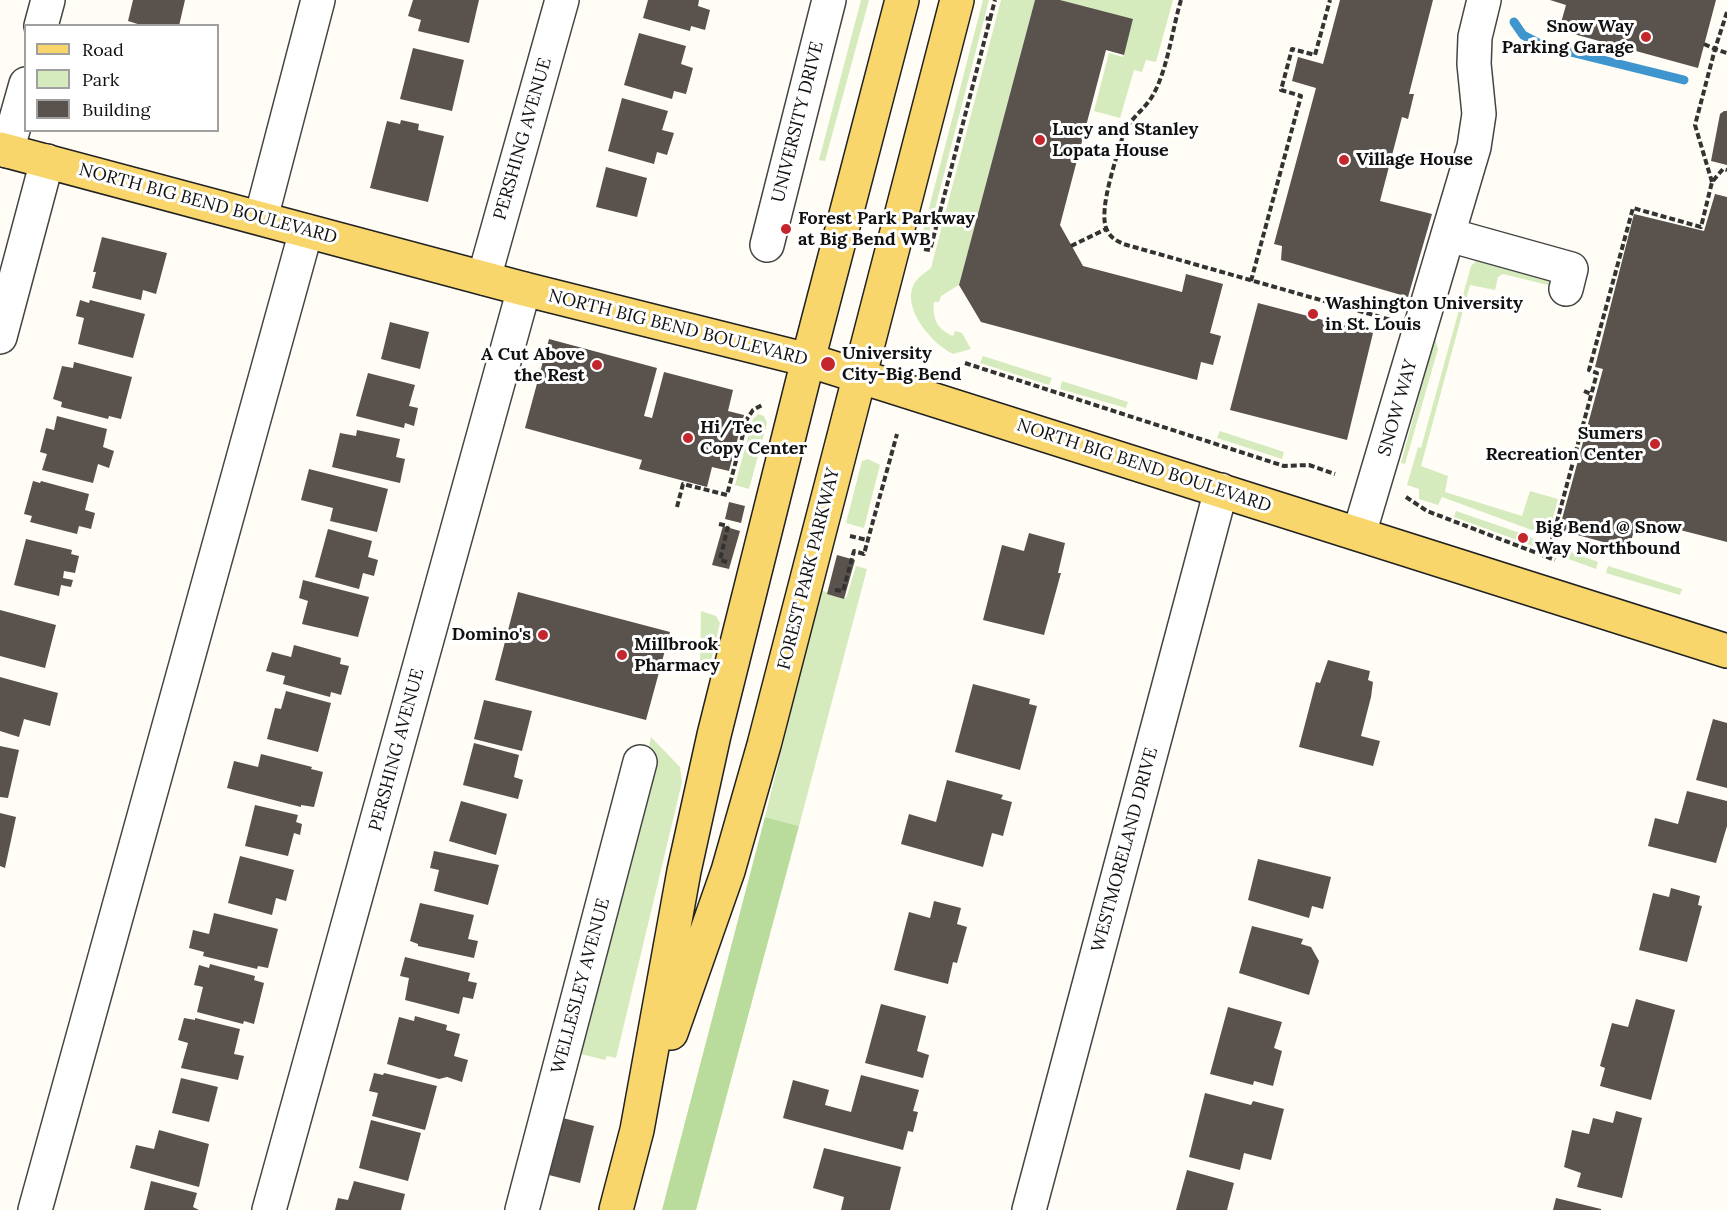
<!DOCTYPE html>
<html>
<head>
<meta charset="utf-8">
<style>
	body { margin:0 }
	#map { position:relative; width:1727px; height:1210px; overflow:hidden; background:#fffdf5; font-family:Lora,serif }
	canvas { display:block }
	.legend { position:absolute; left:24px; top:24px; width:195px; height:108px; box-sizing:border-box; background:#fff; border:2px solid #a0a0a0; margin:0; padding:8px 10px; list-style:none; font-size:18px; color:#111 }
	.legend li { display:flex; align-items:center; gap:12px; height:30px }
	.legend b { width:30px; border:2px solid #a0a0a0 }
</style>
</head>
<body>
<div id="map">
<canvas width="1727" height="1210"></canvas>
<ul class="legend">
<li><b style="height:8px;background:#f9d66b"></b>Road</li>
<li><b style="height:16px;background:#d5ebbd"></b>Park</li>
<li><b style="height:16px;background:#5a524d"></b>Building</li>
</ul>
</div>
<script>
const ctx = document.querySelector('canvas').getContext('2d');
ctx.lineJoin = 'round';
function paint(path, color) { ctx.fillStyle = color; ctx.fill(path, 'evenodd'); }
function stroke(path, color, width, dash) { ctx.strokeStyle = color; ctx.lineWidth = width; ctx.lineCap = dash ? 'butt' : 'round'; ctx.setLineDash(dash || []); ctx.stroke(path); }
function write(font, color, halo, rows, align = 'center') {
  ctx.font = font + ' Lora,serif'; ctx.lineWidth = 6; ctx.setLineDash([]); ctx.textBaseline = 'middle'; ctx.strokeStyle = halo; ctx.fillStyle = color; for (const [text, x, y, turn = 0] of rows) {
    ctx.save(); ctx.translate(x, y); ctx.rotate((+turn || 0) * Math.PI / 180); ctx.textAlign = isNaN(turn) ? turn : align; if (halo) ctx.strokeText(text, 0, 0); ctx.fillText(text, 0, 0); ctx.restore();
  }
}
paint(new Path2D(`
	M 861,0 L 869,0 L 825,161 L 819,160 Z
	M 983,0 L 989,0 L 928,236 L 922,235 Z
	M 1001,0 L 1035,0 L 959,285 L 941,296 L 939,302 L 934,302 C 932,319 938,330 953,336 L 955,331 L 962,333 L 971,349 L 953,354 C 934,345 905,313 912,289 C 915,279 923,274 931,268 Z
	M 1060,0 L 1173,0 L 1156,62 L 1146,60 L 1142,72 L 1134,70 L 1120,118 L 1094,111 L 1109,53 L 1123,57 L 1133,20 Z
	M 1476,261 L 1557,282 L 1556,287 L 1503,274 L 1498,277 L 1495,290 L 1470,285 L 1421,466 L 1448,476 L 1445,492 L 1522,516 L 1530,491 L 1558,499 L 1548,536 L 1442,497 L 1438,505 L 1419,499 L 1419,489 L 1407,485 L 1418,447 L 1421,448 L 1471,266 Z
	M 1435,338 L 1438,349 L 1405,464 L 1401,463 Z
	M 983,356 L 1052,378 L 1049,385 L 980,363 Z
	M 1062,381 L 1128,402 L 1126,408 L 1060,389 Z
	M 758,414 L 764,416 L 767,423 L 749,489 L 735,485 L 753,419 Z
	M 1220,431 L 1284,452 L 1282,459 L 1217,438 Z
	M 868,459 L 880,465 L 864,528 L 846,523 L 862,461 Z
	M 1456,511 L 1520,533 L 1517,540 L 1454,517 Z
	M 1529,537 L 1598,562 L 1596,569 L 1527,544 Z
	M 856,566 L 867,569 L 799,826 L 765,817 L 821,590 L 844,599 L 847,596 Z
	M 1608,566 L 1682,589 L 1680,595 L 1606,573 Z
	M 701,611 L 716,616 L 720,623 L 709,669 L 700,668 Z
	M 651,737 L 680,767 L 682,782 L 616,1058 L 607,1056 L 605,1060 L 577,1053 L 654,754 L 648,752 Z`), '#d5ebbd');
paint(new Path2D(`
	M 765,817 L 799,826 L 696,1210 L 662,1210 Z`), '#b9dc9c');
stroke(new Path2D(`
	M 1514,22 L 1523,35 L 1542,45 L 1684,80`), '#3f96cf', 9);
paint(new Path2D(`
	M 133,0 L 185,0 L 179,26 L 144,26 L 128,21 Z
	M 413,0 L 479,0 L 469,43 L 418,31 L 421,20 L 408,16 Z
	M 648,0 L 699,0 L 698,6 L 710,10 L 705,30 L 691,26 L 690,31 L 643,18 Z
	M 1035,0 L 1060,0 L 1133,19 L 1124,55 L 1106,50 L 1060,225 L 1083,266 L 1182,292 L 1186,274 L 1223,284 L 1210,333 L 1221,336 L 1213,365 L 1201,362 L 1197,380 L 981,322 L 959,285 Z
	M 1340,0 L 1433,0 L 1409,94 L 1414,94 L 1408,119 L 1402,117 L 1380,201 L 1432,214 L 1408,297 L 1281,260 L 1282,246 L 1274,244 L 1316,88 L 1292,81 L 1298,57 L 1323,64 Z
	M 1550,0 L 1716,0 L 1698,68 L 1559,30 L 1566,5 Z
	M 639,33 L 686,46 L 681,64 L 693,68 L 686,94 L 674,91 L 672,99 L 624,85 Z
	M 413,48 L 464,60 L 452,111 L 400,99 Z
	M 622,98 L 668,111 L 662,130 L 674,133 L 667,155 L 657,152 L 654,164 L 608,151 Z
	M 1724,111 L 1727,111 L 1727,165 L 1711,161 L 1720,114 Z
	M 401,120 L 419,124 L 418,130 L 444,136 L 428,202 L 370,188 L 387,121 L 400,124 Z
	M 606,167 L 647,178 L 637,217 L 596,207 Z
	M 1715,194 L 1727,197 L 1727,542 L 1637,519 L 1629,549 L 1559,530 L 1603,369 L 1595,367 L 1634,214 L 1704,231 Z
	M 102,237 L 167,253 L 156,294 L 143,290 L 141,300 L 92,288 L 96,272 L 93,272 Z
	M 80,300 L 89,303 L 90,300 L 145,314 L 133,358 L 78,344 L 84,318 L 76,316 Z
	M 1258,303 L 1373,333 L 1347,440 L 1230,410 Z
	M 390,322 L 429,332 L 420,369 L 381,359 Z
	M 549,339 L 657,368 L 644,416 L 652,418 L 664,372 L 733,390 L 728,411 L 744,415 L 729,471 L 712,467 L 707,487 L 639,469 L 642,460 L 525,428 Z
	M 74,362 L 132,377 L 121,419 L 109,416 L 108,419 L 61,407 L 62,402 L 53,399 L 62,366 L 73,368 Z
	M 368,373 L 415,385 L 409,406 L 418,408 L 414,426 L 405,423 L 404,428 L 356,416 Z
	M 57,416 L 107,429 L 103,447 L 114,451 L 109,468 L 98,464 L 93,483 L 42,470 L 47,454 L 40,452 L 46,428 L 54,430 Z
	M 357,430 L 400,439 L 396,457 L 405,459 L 400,483 L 332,467 L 340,433 L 356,436 Z
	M 309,469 L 388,489 L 377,532 L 330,521 L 333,508 L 301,500 Z
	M 33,481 L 40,483 L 41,481 L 89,494 L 85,510 L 95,513 L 91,529 L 79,526 L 77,534 L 30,522 L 32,516 L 24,514 Z
	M 729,502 L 745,506 L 741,523 L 725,519 Z
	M 723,526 L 740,531 L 729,569 L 712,565 Z
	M 328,529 L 372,541 L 368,557 L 378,560 L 374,576 L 363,573 L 359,589 L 315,577 Z
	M 1029,533 L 1065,543 L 1058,573 L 1061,573 L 1044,635 L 983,620 L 1002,545 L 1024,551 Z
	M 26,539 L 72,550 L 71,554 L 79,556 L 75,573 L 64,571 L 63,578 L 73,580 L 71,587 L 61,585 L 59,596 L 14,585 Z
	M 837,555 L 855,560 L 844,599 L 827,594 Z
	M 303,580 L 369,597 L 358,637 L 302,624 L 308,601 L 299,598 Z
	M 518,592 L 670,632 L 646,720 L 495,680 Z
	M 0,610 L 56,625 L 45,668 L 0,656 Z
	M 294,645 L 341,658 L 340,664 L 349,666 L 341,695 L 331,692 L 330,697 L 283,684 L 285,676 L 266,671 L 272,652 L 291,657 Z
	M 1328,660 L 1370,671 L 1368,680 L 1373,682 L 1371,697 L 1361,736 L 1380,741 L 1373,766 L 1299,747 L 1316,682 L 1320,683 Z
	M 0,677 L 58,693 L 50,726 L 24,719 L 19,737 L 0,731 Z
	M 973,684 L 1030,699 L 1029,704 L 1037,706 L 1020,770 L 955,752 Z
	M 286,691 L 331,703 L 318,752 L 267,739 L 275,708 L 281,709 Z
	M 484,700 L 532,711 L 522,751 L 474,739 Z
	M 1713,719 L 1727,723 L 1727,788 L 1696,780 Z
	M 474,743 L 519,755 L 514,777 L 523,780 L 518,799 L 463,785 Z
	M 0,746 L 19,750 L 8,798 L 0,797 Z
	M 261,754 L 312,767 L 311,769 L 323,772 L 314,807 L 301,805 L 301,807 L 227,788 L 234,761 L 258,767 Z
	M 947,780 L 1003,795 L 1001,799 L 1012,802 L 1003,836 L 992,833 L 983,867 L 901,844 L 909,814 L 936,822 Z
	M 1687,791 L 1727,801 L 1727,826 L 1716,863 L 1648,846 L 1655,818 L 1678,824 Z
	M 461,801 L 507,814 L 496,855 L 449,841 Z
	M 255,805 L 298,815 L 296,822 L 302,824 L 300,835 L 294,833 L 288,856 L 245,846 Z
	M 0,813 L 16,817 L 5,868 L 0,866 Z
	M 434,851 L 499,865 L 488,905 L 434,891 L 439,870 L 430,868 Z
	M 240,856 L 294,870 L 286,901 L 276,898 L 272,915 L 228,903 Z
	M 1258,859 L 1331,877 L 1323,909 L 1312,906 L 1309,918 L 1248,900 Z
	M 1671,888 L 1700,896 L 1698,905 L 1702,906 L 1687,962 L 1639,950 L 1653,893 L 1669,897 Z
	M 934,901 L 961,908 L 957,924 L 967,927 L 957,963 L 953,962 L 948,984 L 894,970 L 909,912 L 930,918 Z
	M 420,903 L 474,915 L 468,939 L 478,941 L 474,958 L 418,946 L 418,944 L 410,941 Z
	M 214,913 L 278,929 L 268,968 L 258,966 L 257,969 L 203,956 L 204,952 L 189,948 L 193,930 L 209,934 Z
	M 1252,926 L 1303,939 L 1301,944 L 1311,947 L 1319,961 L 1309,995 L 1239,973 Z
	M 405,957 L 470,973 L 468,981 L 477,983 L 473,999 L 463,997 L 459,1014 L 405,1000 L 409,978 L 400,976 Z
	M 210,964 L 255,976 L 254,980 L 264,983 L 254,1024 L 244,1021 L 243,1024 L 197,1012 L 203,987 L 194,985 L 199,965 L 209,968 Z
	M 1636,999 L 1675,1010 L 1651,1100 L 1600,1086 L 1605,1068 L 1600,1066 L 1612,1023 L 1628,1027 Z
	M 881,1004 L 926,1016 L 917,1051 L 929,1055 L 923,1078 L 865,1063 Z
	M 1228,1007 L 1282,1022 L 1274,1048 L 1282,1051 L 1273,1086 L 1254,1081 L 1253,1085 L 1210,1074 Z
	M 415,1016 L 447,1025 L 446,1030 L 460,1034 L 454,1056 L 468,1060 L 462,1082 L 447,1077 L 439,1079 L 387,1064 L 399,1017 L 414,1021 Z
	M 184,1018 L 195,1020 L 195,1018 L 240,1029 L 234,1054 L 244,1056 L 238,1080 L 181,1068 L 188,1043 L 178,1040 Z
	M 374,1073 L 383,1075 L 384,1073 L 437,1086 L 425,1130 L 372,1116 L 378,1093 L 369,1091 Z
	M 861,1075 L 919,1090 L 913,1111 L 918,1112 L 913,1132 L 908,1131 L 903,1150 L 783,1118 L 793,1080 L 829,1090 L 825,1105 L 851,1112 Z
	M 181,1078 L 218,1087 L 209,1122 L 172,1113 Z
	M 1205,1093 L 1251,1105 L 1253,1101 L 1284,1109 L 1271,1160 L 1244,1153 L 1240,1170 L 1189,1157 Z
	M 1616,1111 L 1642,1118 L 1622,1198 L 1577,1187 L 1581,1173 L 1564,1167 L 1572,1130 L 1589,1134 L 1593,1118 L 1613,1123 Z
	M 563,1118 L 594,1126 L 580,1183 L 549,1175 Z
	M 371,1120 L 421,1133 L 408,1181 L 359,1168 Z
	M 159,1130 L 209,1144 L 199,1187 L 130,1168 L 136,1145 L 154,1149 Z
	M 824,1148 L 901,1167 L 890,1210 L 841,1210 L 844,1197 L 813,1188 Z
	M 1187,1170 L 1234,1183 L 1227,1210 L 1176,1210 Z
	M 151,1181 L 197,1193 L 193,1207 L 199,1210 L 144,1210 Z
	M 354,1181 L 405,1194 L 401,1210 L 335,1210 L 338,1198 L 348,1200 Z
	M 1556,1198 L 1601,1209 L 1601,1210 L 1553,1210 Z`), '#5a524d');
const minor = new Path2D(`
	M 41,26 L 48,0
	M 7,151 L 26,84
	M 261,218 L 318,0
	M 1449,235 L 1571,269 L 1566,289
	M 767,245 L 829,0
	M 484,278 L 562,0
	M 0,337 L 47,161
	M 1359,534 L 1474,147 L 1479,114 L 1474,64 L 1475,37 L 1484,0
	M 35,1210 L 306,231
	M 269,1210 L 524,289
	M 522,1210 L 640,762
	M 1029,1210 L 1221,490`);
const major = new Path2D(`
	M 0,149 L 524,289 L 808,360 L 1727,651
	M 671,1033 L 728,871 L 764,745 L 957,0
	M 616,1210 L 637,1130 L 684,871 L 714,735 L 808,360 L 902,0`);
stroke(minor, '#444', 36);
stroke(major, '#222', 36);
stroke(new Path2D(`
	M 1181,0 C 1172,30 1168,68 1153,95 C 1145,109 1131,118 1124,132 C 1118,154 1097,211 1107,230 C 1112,241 1123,244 1134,247 L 1391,320
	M 990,19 L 995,0
	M 1704,44 L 1715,49 L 1727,12
	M 1712,182 L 1695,125 L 1715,49 L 1727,53
	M 1071,246 L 1106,229
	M 924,249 L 930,250 L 933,239 L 990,19 L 985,18
	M 1251,281 L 1301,96 L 1281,90 L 1292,49 L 1315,55 L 1330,0
	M 965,363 L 1284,466 L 1309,465 L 1335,474
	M 1584,391 L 1591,394
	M 1406,497 L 1427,511 L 1555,560
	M 677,507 L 683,484 L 727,495 L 747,419 L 753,410 L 762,405
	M 719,524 L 728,526
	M 850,536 L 867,540
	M 1552,540 L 1597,373 L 1589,370 L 1633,208 L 1701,227 L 1712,182 L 1723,169 L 1727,170
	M 727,562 L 720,560 L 728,526
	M 835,590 L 843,591 L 854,551 L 864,554 L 897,434`), '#333', 4, [6, 3]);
stroke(minor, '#fff', 33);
stroke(major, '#f9d66b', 33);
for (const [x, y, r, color] of [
	[1646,37,6,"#c4262e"],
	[1040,140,6,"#c4262e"],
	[1344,160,6,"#c4262e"],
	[786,229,6,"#c4262e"],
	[1313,314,6,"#c4262e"],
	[828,364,8,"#c4262e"],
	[597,365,6,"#c4262e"],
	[688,438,6,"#c4262e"],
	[1655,444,6,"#c4262e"],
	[1523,538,6,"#c4262e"],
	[543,635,6,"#c4262e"],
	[622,655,6,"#c4262e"]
]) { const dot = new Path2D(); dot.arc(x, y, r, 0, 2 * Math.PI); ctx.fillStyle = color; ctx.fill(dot); stroke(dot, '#fff', 2); }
write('bold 18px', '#111', '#fff', [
	["Snow Way",1634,27,"right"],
	["Parking Garage",1634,48,"right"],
	["Lucy and Stanley",1052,130],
	["Lopata House",1052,151],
	["Village House",1356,160],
	["Forest Park Parkway",798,219],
	["at Big Bend WB",798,240],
	["Washington University",1325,304],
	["in St. Louis",1325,325],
	["University",842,354],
	["City-Big Bend",842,375],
	["A Cut Above",585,355,"right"],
	["the Rest",585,376,"right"],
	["Hi/Tec",700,428],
	["Copy Center",700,449],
	["Sumers",1643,434,"right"],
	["Recreation Center",1643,455,"right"],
	["Big Bend @ Snow",1535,528],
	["Way Northbound",1535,549],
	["Domino's",531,635,"right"],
	["Millbrook",634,645],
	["Pharmacy",634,666]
], 'left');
write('18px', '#111', '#fff', [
	["UNIVERSITY DRIVE",798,122,-76],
	["PERSHING AVENUE",523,139,-74],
	["NORTH BIG BEND BOULEVARD",208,204,15],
	["NORTH BIG BEND BOULEVARD",678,328,14],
	["SNOW WAY",1398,408,-74],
	["NORTH BIG BEND BOULEVARD",1144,466,18],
	["FOREST PARK PARKWAY",809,569,-76],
	["PERSHING AVENUE",397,750,-75],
	["WESTMORELAND DRIVE",1125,850,-75],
	["WELLESLEY AVENUE",581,986,-75]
]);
</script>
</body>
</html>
